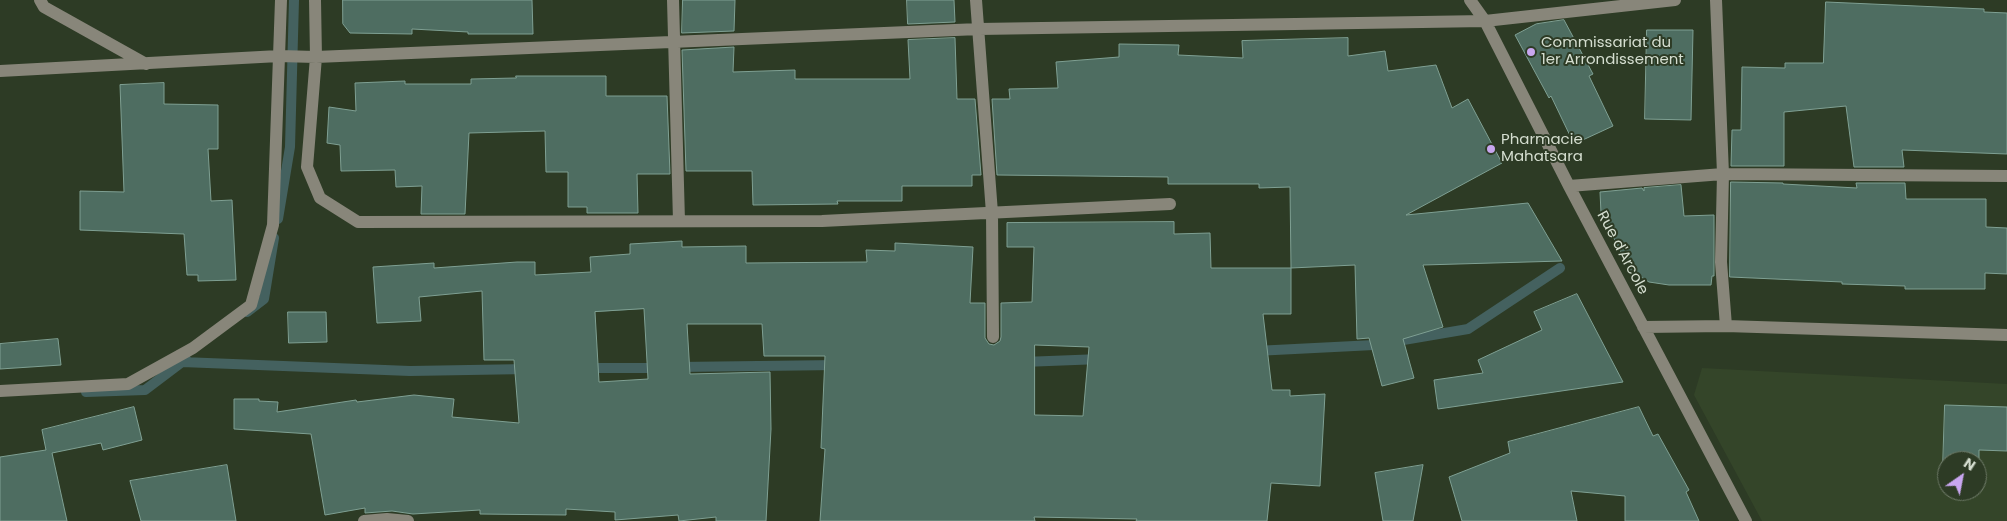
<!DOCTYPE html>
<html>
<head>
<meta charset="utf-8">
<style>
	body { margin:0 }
	#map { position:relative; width:2007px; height:521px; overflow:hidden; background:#2d3b25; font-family:Poppins,sans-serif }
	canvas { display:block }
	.north { position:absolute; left:1937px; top:451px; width:50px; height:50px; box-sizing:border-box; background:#2d3b25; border:1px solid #707c69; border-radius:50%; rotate:33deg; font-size:14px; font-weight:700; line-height:20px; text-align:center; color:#d5ded0 }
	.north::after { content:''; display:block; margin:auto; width:18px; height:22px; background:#c8a6ef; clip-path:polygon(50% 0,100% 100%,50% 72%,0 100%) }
</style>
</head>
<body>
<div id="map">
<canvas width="2007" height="521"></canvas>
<div class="north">N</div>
</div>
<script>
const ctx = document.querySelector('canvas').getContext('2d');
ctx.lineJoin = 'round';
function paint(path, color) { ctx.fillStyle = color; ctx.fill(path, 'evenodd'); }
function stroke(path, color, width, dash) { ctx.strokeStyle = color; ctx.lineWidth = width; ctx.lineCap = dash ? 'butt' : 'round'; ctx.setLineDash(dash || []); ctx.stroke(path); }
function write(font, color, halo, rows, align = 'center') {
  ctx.font = font + ' Poppins,sans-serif'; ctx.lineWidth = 4; ctx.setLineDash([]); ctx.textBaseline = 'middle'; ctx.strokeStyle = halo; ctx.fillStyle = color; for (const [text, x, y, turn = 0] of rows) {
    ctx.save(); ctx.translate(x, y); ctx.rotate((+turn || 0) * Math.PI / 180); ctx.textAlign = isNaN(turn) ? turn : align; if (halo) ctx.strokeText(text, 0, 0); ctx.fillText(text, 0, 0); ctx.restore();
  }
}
paint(new Path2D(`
	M 1702,368 L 2007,384 L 2007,521 L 1762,521 L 1694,395 ZM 1947,461 L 1977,461 L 1977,491 L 1947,491 Z`), '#344529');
stroke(new Path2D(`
	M 278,219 L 290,147 L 294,0
	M 247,312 L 264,299 L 274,238
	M 1255,351 L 1374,345 L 1468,329 L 1560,268
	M 182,362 L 410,371 L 528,369
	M 1023,362 L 1101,359
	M 678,367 L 838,365
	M 585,368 L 661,368
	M 86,392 L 145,390 L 186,359`), '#44615f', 10);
const building = new Path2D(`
	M 343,0 L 532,0 L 533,34 L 468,34 L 468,32 L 412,29 L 412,34 L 350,33 L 343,24 Z
	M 683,0 L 735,0 L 734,31 L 682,33 Z
	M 907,0 L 954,0 L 955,22 L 908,24 Z
	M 1826,2 L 1984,9 L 1984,12 L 2007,13 L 2007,154 L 1902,150 L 1904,167 L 1854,167 L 1846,106 L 1784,112 L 1784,166 L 1731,166 L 1732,130 L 1741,130 L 1742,67 L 1785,68 L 1785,63 L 1823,63 Z
	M 1564,20 L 1593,74 L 1589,76 L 1613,126 L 1574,144 L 1551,96 L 1549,98 L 1515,35 L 1536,24 Z
	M 1647,30 L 1693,30 L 1691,120 L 1645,119 Z
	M 955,38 L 957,99 L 975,99 L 981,175 L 972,175 L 972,186 L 902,186 L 902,201 L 837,201 L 838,204 L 753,205 L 752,171 L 686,171 L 682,50 L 734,47 L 733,72 L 795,70 L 795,79 L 910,79 L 908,40 Z
	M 1348,38 L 1348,56 L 1385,51 L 1388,71 L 1436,65 L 1452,108 L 1468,99 L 1502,163 L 1406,215 L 1528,203 L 1562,261 L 1423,265 L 1443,327 L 1403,339 L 1414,378 L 1382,386 L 1369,338 L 1357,339 L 1355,265 L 1291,268 L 1290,187 L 1259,188 L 1259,184 L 1168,184 L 1168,177 L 997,175 L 992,99 L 1010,99 L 1009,89 L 1058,88 L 1056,62 L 1119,57 L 1119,44 L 1179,45 L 1178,55 L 1243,58 L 1242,41 Z
	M 516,76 L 606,76 L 606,96 L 667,96 L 670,174 L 637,174 L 638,213 L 587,213 L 587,207 L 568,207 L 568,172 L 546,172 L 545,131 L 469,133 L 465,214 L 421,214 L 422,186 L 396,187 L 395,170 L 341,171 L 340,145 L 327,143 L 329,107 L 356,111 L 355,83 L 405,81 L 405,84 L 471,84 L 471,79 L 516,78 Z
	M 164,83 L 164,104 L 218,105 L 218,149 L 208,149 L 211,201 L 232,200 L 236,280 L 198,281 L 198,275 L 187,275 L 184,234 L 80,230 L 80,191 L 124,192 L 120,85 Z
	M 1731,182 L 1783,183 L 1783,184 L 1857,188 L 1856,183 L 1905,183 L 1906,199 L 1986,199 L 1986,227 L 2007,228 L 2007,274 L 1985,273 L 1985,289 L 1905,289 L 1905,286 L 1842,284 L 1842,282 L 1730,277 Z
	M 1681,185 L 1684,216 L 1714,215 L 1714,276 L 1712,276 L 1711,285 L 1669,285 L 1649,282 L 1630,270 L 1601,213 L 1600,192 L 1642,188 L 1644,191 L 1644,188 Z
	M 1174,222 L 1174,234 L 1210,233 L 1211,268 L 1291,268 L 1291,314 L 1263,314 L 1272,390 L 1290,390 L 1290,396 L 1325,394 L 1320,486 L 1271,483 L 1267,521 L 1136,521 L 1137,519 L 1034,517 L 1035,521 L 820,521 L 825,449 L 821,448 L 825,356 L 764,356 L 762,324 L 687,324 L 690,374 L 770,372 L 771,429 L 766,521 L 716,521 L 716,517 L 679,521 L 678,515 L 615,520 L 615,512 L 566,509 L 566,515 L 480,514 L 480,510 L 413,514 L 392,511 L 365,513 L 365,508 L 325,515 L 311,434 L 234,429 L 234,399 L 259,399 L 259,401 L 278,402 L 277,412 L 356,400 L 357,402 L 414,395 L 454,399 L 452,417 L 519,423 L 514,360 L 484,360 L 482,291 L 419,297 L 421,321 L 377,323 L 373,267 L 434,263 L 434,268 L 517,262 L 535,262 L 535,275 L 591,272 L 590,257 L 630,254 L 630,244 L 682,241 L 682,247 L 746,246 L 746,263 L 867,262 L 866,250 L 895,251 L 895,243 L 973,247 L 970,303 L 985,303 L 985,338 L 989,344 L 994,345 L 1000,341 L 1001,337 L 1001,303 L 1032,302 L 1034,247 L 1007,247 L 1007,223 ZM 644,309 L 648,379 L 599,382 L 595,312 ZM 1035,345 L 1089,347 L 1083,416 L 1035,415 Z
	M 1577,294 L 1623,382 L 1438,409 L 1434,380 L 1483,373 L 1478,360 L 1542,330 L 1534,312 Z
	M 288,312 L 326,312 L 327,342 L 289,343 Z
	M 58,339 L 61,365 L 0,369 L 0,344 Z
	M 1945,405 L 2007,407 L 2007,451 L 1979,450 L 1979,468 L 1977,468 L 1977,461 L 1947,461 L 1947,467 L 1943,467 Z
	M 134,407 L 142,440 L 103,450 L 101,443 L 52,453 L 67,521 L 0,521 L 0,457 L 46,450 L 42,430 Z
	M 1639,407 L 1653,436 L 1658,434 L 1689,490 L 1686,492 L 1699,521 L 1625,521 L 1625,496 L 1571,491 L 1577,521 L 1462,521 L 1449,477 L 1510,453 L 1508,442 Z
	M 227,465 L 236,521 L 141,521 L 130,481 Z
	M 1423,465 L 1413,521 L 1383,521 L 1375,473 Z`);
paint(building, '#4e6d61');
stroke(building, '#7fa093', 1);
stroke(new Path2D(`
	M 40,0 L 44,7 L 146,64
	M 315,0 L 316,57 L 307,167 L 320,198 L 358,222 L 822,221 L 1170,204
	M 673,0 L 679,221
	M 976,0 L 992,213 L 993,337
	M 1470,0 L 1485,21 L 1569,186 L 1746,521
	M 1716,0 L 1723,174 L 1721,262 L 1726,326
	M 0,71 L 279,56 L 316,57 L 979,29 L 1485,21 L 1675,0
	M 1569,186 L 1723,174 L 2007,176
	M 1643,327 L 1726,326 L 2007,335
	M 0,391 L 128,384 L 193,348 L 251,305 L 273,225 L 281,0
	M 364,521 L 387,519 L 408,521`), '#88867a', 12);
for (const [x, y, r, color] of [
	[1531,52,5,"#c8a6ef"],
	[1491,149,5,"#c8a6ef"]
]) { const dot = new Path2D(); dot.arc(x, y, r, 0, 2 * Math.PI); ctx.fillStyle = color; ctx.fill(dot); stroke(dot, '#2d3b25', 2); }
write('15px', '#d5ded0', '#2d3b25', [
	["Commissariat du",1541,43],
	["1er Arrondissement",1541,60],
	["Pharmacie",1501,140],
	["Mahatsara",1501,157]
], 'left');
write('15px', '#d5ded0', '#2d3b25', [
	["Rue d'Arcole",1622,253,62]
]);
</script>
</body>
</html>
